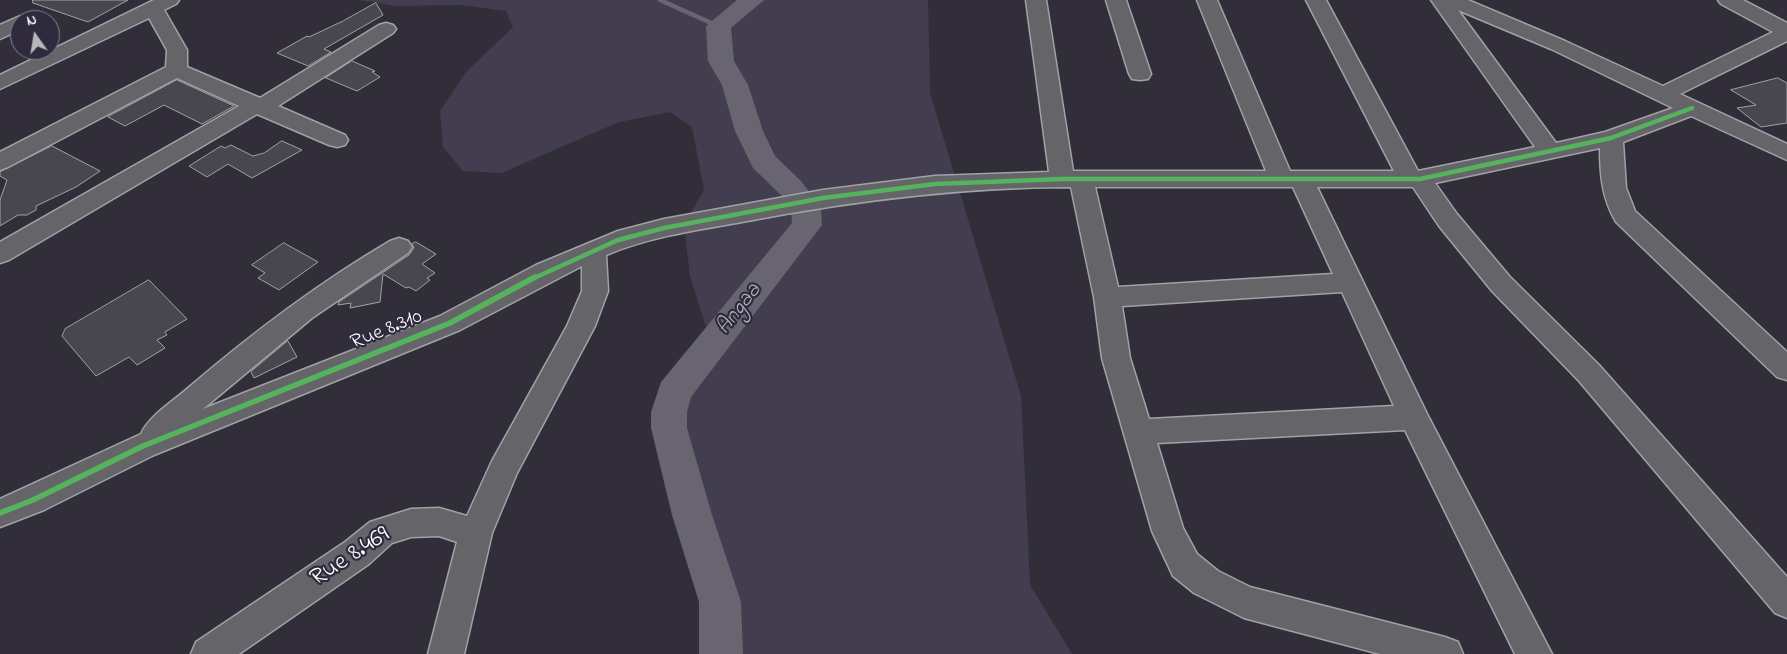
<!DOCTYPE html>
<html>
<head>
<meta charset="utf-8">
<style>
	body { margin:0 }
	#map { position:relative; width:1787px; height:654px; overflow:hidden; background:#312e39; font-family:"Indie Flower",sans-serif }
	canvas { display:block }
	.north { position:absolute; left:10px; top:10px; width:50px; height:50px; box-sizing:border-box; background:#2f2a3d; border:1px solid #827f8b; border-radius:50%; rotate:347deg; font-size:14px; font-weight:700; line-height:20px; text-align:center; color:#fff }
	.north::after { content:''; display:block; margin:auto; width:18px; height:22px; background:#b7b6ba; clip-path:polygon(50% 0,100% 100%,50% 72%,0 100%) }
</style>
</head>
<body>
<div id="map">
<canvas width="1787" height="654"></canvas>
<div class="north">N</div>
</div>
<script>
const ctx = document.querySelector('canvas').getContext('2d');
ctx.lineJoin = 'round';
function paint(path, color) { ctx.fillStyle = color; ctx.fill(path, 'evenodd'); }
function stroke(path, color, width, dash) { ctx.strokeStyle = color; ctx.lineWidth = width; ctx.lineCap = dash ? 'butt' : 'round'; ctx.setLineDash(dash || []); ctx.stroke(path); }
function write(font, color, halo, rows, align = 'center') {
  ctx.font = font + ' "Indie Flower",sans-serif'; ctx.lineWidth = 4.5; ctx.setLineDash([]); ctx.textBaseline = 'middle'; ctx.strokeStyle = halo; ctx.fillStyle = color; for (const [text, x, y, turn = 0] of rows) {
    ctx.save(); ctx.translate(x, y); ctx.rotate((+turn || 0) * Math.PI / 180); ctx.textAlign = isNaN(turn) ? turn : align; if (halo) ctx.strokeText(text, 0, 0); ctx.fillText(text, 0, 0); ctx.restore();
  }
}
paint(new Path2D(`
	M 358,0 L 928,0 L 930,93 L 1021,396 L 1030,585 L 1072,654 L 721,654 L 720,602 L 692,515 L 669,428 L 669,412 L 674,392 L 697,360 L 712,346 L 690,276 L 684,224 L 704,190 L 692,127 L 670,112 L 619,122 L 501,173 L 463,171 L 443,147 L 440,111 L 466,72 L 513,27 L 506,11 L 462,5 L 397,6 Z`), '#433e4f');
stroke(new Path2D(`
	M 660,0 L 718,26`), '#686571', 4.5);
paint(new Path2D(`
	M 737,0 L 764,0 L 731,28 L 734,61 L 748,85 L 763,131 L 775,156 L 801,181 L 817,202 L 821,209 L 822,225 L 691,397 L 687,412 L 687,428 L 712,515 L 741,602 L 743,654 L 699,654 L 699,602 L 672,515 L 651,428 L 651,412 L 661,382 L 792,223 L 791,210 L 781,195 L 753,168 L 735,131 L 722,85 L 708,61 L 706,26 Z`), '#686571');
const building = new Path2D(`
	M 33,0 L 128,0 L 88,22 L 33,3 Z
	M 376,3 L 383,15 L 324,49 L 331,52 L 308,66 L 277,53 L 307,36 L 309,37 L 343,21 Z
	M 352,61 L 375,71 L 372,72 L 380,77 L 357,91 L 326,78 Z
	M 1778,78 L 1787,83 L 1787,123 L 1761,127 L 1737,108 L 1756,105 L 1731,90 Z
	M 177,80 L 234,106 L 202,124 L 164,105 L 125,126 L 108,117 Z
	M 282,141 L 302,150 L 252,178 L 228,164 L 207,177 L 189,166 L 221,146 L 225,148 L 231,145 L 253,156 L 264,153 Z
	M 52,146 L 100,171 L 76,187 L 36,206 L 36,210 L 27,215 L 18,215 L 0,226 L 0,200 L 7,180 L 0,176 L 0,172 Z
	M 416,242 L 436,254 L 422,264 L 435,273 L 427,278 L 430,280 L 416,291 L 409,287 L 406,288 L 383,274 L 380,302 L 350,308 L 351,303 L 338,305 L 339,302 L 409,255 L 414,248 L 412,244 Z
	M 284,243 L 318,262 L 279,290 L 258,278 L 265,273 L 252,265 Z
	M 149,280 L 187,319 L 165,332 L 167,335 L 157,340 L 165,348 L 137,365 L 129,357 L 96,376 L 62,336 L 65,329 Z
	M 288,341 L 297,357 L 254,378 L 251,372 Z`);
paint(building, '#48464e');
stroke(building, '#a2a1a6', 1);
const minor = new Path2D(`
	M 154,0 L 179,0 L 176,4 L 164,10 L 187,50 L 187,67 L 260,98 L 379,25 L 386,23 L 393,25 L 396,29 L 393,33 L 278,106 L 345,135 L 348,140 L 345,145 L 337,147 L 329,145 L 257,114 L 9,260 L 0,263 L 0,242 L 239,106 L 177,78 L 8,167 L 0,170 L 0,152 L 166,67 L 167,50 L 149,18 L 0,89 L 0,75 Z
	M 1026,0 L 1046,0 L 1073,171 L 1266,171 L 1197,0 L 1217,0 L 1290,171 L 1394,171 L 1306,0 L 1326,0 L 1418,171 L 1535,147 L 1431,0 L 1468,0 L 1565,41 L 1663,86 L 1773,32 L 1721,4 L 1718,0 L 1743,0 L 1787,23 L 1787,41 L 1680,94 L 1787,144 L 1787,160 L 1691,116 L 1623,142 L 1626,188 L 1635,211 L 1787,352 L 1787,380 L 1777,377 L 1616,222 C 1602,198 1600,175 1600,148 L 1435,183 L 1457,214 L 1510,277 L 1599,365 L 1787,577 L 1787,618 L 1775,613 L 1579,381 L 1492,291 L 1439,226 L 1413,187 L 1317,187 L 1427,414 L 1552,654 L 1515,654 L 1405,430 L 1157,443 L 1183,528 L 1197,554 L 1218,571 L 1250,587 L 1445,637 L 1458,642 L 1463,654 L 1380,654 L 1244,618 L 1194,593 L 1173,576 L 1152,531 L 1102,358 L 1094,297 L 1071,187 C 960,187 851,201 742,222 C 696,230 649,237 606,255 L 608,291 L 595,326 L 517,473 L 492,533 L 464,654 L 428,654 L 457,542 L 439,536 L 411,537 L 392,543 L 369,564 L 239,654 L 191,654 L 196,642 L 345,542 L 370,522 L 411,509 L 439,508 L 467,516 L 492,461 L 567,326 L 582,291 L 582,266 L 460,330 L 154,455 L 44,510 L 0,527 L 0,499 L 141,434 C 149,416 172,402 187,389 C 251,334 317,284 390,241 L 399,238 L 408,241 L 412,247 L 408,253 L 312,318 L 203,409 L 440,316 L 536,265 L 618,231 L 664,219 L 823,190 L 935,176 L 1049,172 ZM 1458,10 L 1551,49 L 1673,108 L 1605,132 L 1556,143 ZM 1095,187 L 1293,187 L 1333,274 L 1118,287 ZM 1342,292 L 1394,406 L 1149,419 L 1130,358 L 1122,306 Z
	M 1106,0 L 1126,0 L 1151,74 L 1148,79 L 1140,80 L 1132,79 L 1129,74 Z
	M 20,16 L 29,20 L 20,20 L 20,30 L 0,39 L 0,25 Z`);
stroke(minor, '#a2a1a6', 3);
paint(minor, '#656469');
stroke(new Path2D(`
	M 532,279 L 618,240 L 664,228 L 823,198 L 935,184 L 1062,179 L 1420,179 L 1611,138 L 1692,108`), '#56b35d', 4.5);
stroke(new Path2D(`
	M 0,513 L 33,500 L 143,446 L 450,323 L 535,277`), '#56b35d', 5.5);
write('21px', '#fff', '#2f2a3d', [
	["Rue 8.310",387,331,-22]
]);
write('italic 22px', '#b6b4bb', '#2f2a3d', [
	["Angaa",740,310,-52]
]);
write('25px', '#fff', '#2f2a3d', [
	["Rue 8.469",351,558,-33]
]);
</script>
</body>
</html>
